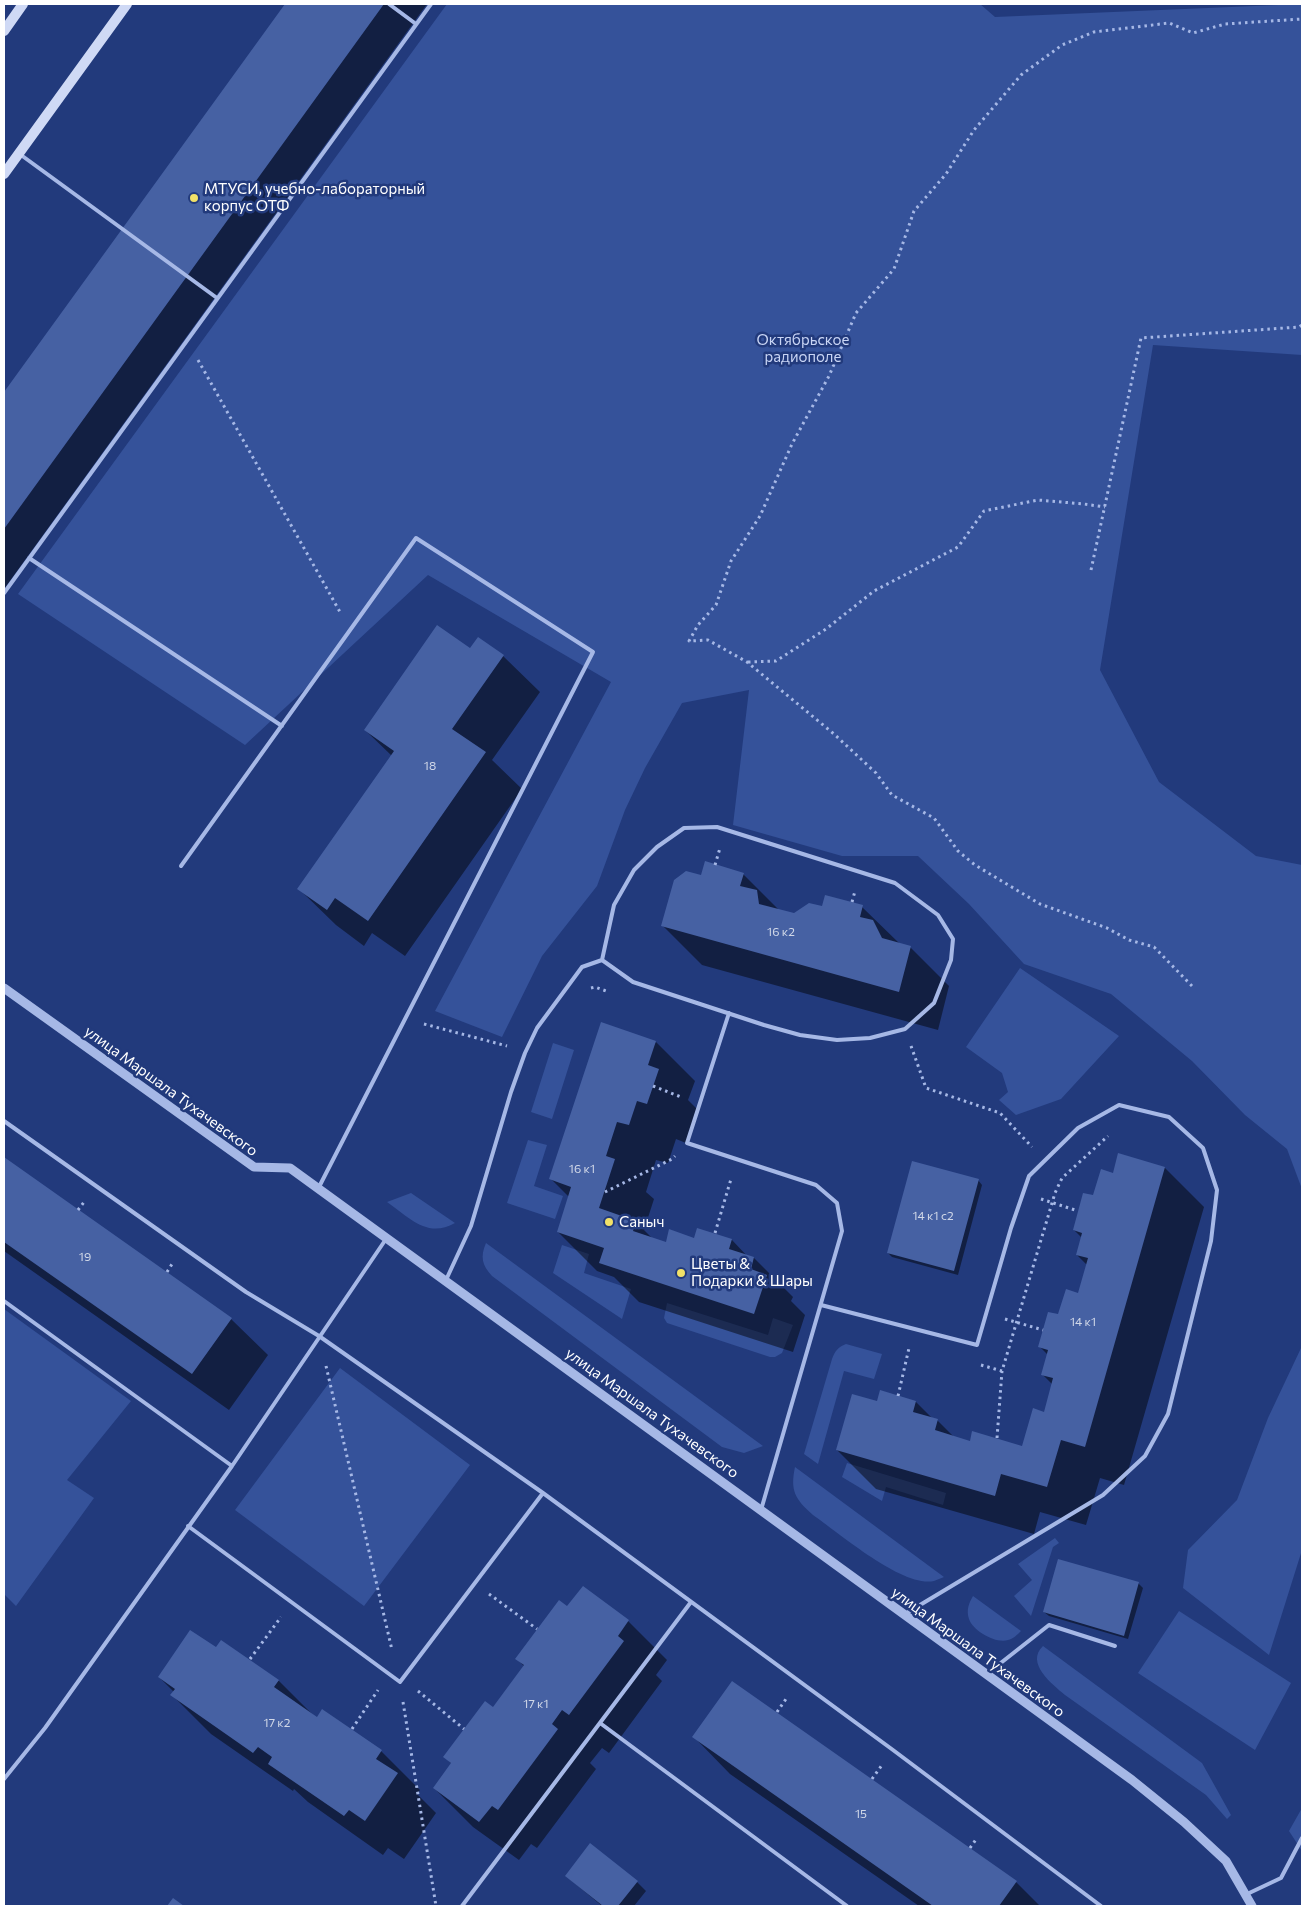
<!DOCTYPE html>
<html>
<head>
<meta charset="utf-8">
<style>
	body { margin:0 }
	#map { position:relative; width:1306px; height:1910px; overflow:hidden; background:#223a7c; font-family:Commissioner,sans-serif }
	canvas { display:block }
	.frame { position:absolute; inset:0; border:5px solid #fff; pointer-events:none }
</style>
</head>
<body>
<div id="map">
<canvas width="1306" height="1910"></canvas>
<div class="frame"></div>
</div>
<script>
const ctx = document.querySelector('canvas').getContext('2d');
ctx.lineJoin = 'round';
function paint(path, color) { ctx.fillStyle = color; ctx.fill(path, 'evenodd'); }
function stroke(path, color, width, dash) { ctx.strokeStyle = color; ctx.lineWidth = width; ctx.lineCap = dash ? 'butt' : 'round'; ctx.setLineDash(dash || []); ctx.stroke(path); }
function write(font, color, halo, rows, align = 'center') {
  ctx.font = font + ' Commissioner,sans-serif'; ctx.lineWidth = 5; ctx.setLineDash([]); ctx.textBaseline = 'middle'; ctx.strokeStyle = halo; ctx.fillStyle = color; for (const [text, x, y, turn = 0] of rows) {
    ctx.save(); ctx.translate(x, y); ctx.rotate((+turn || 0) * Math.PI / 180); ctx.textAlign = isNaN(turn) ? turn : align; if (halo) ctx.strokeText(text, 0, 0); ctx.fillText(text, 0, 0); ctx.restore();
  }
}
paint(new Path2D(`
	M 447,4 L 980,4 L 995,17 L 1302,4 L 1302,355 L 1153,345 L 1100,670 L 1159,782 L 1256,856 L 1302,865 L 1302,1189 L 1287,1149 L 1245,1115 L 1192,1061 L 1111,994 L 1024,964 L 969,904 L 918,856 L 842,856 L 733,825 L 749,690 L 682,703 L 645,768 L 625,810 L 597,886 L 542,956 L 502,1037 L 435,1011 L 611,682 L 428,575 L 245,745 L 18,594 Z
	M 1020,968 L 1119,1036 L 1061,1099 L 1016,1115 L 999,1100 L 1008,1092 L 1002,1073 L 966,1047 Z
	M 553,1043 L 574,1050 L 552,1119 L 531,1112 Z
	M 528,1140 L 547,1145 L 534,1186 L 563,1196 L 555,1219 L 507,1203 Z
	M 411,1193 L 455,1223 C 427,1239 409,1217 387,1202 Z
	M 486,1243 L 763,1446 L 744,1453 L 722,1447 L 492,1276 C 482,1265 480,1257 486,1243 Z
	M 562,1245 L 589,1254 L 584,1273 L 631,1289 L 622,1319 L 553,1273 Z
	M 667,1303 L 768,1335 L 773,1318 L 793,1325 L 782,1353 L 775,1357 L 770,1357 L 667,1323 L 664,1318 Z
	M 4,1309 L 131,1401 L 67,1480 L 94,1498 L 16,1606 L 4,1594 Z
	M 846,1344 L 882,1354 L 874,1379 L 844,1371 L 818,1464 L 804,1454 L 832,1359 C 835,1351 838,1347 846,1344 Z
	M 1302,1346 L 1302,1550 L 1269,1655 L 1183,1588 L 1188,1550 L 1237,1500 L 1268,1418 Z
	M 340,1368 L 470,1465 L 364,1606 L 235,1510 Z
	M 847,1463 L 946,1493 L 943,1505 L 886,1487 L 882,1501 L 842,1477 Z
	M 795,1467 L 944,1577 C 941,1578 937,1580 934,1581 C 903,1588 839,1533 813,1515 C 795,1499 790,1491 795,1467 Z
	M 1055,1538 L 1059,1543 L 1053,1547 L 1031,1616 L 1014,1596 L 1032,1580 L 1018,1564 Z
	M 973,1596 L 1021,1631 C 1017,1635 1013,1639 1008,1640 C 996,1644 973,1631 969,1619 C 966,1610 969,1603 973,1596 Z
	M 1179,1611 L 1291,1683 L 1255,1750 L 1138,1673 Z
	M 1043,1646 L 1202,1763 L 1231,1815 L 1227,1819 L 1206,1795 L 1065,1695 C 1052,1684 1025,1663 1043,1646 Z
	M 1302,1808 L 1302,1851 L 1289,1831 Z`), '#35529a');
paint(new Path2D(`
	M 286,4 L 427,4 L 4,589 L 4,394 Z
	M 471,650 L 503,656 L 540,692 L 492,760 L 522,789 L 405,956 L 372,933 L 364,946 L 336,925 L 299,889 L 392,756 L 365,730 Z
	M 743,874 L 780,911 L 794,915 L 823,908 L 862,907 L 900,944 L 910,947 L 949,986 L 938,1030 L 702,965 L 663,926 L 702,876 Z
	M 656,1042 L 695,1081 L 688,1100 L 697,1109 L 686,1143 L 676,1139 L 668,1163 L 656,1160 L 646,1192 L 654,1199 L 644,1230 L 653,1239 L 666,1243 L 695,1240 L 698,1230 L 732,1240 L 748,1257 L 754,1258 L 793,1297 L 791,1301 L 805,1315 L 793,1352 L 639,1302 L 614,1277 L 597,1271 L 558,1232 L 569,1197 L 551,1179 Z
	M 1119,1155 L 1165,1168 L 1204,1207 L 1124,1485 L 1100,1478 L 1086,1525 L 1040,1512 L 1034,1534 L 876,1489 L 837,1450 L 878,1403 L 916,1402 L 932,1418 L 937,1420 L 955,1438 L 970,1442 L 1023,1447 L 1045,1413 L 1053,1385 L 1043,1375 L 1048,1355 L 1040,1347 L 1059,1316 L 1079,1294 L 1087,1265 L 1077,1255 L 1082,1238 L 1074,1230 L 1094,1197 L 1113,1175 Z
	M 4,1159 L 231,1319 L 268,1355 L 229,1410 L 4,1251 Z
	M 978,1180 L 982,1185 L 958,1275 L 892,1257 L 888,1253 Z
	M 1138,1583 L 1143,1588 L 1128,1639 L 1049,1616 L 1044,1612 Z
	M 583,1588 L 628,1621 L 667,1660 L 656,1675 L 662,1681 L 609,1753 L 602,1748 L 590,1763 L 596,1769 L 537,1848 L 531,1844 L 519,1860 L 473,1827 L 434,1788 L 452,1764 L 445,1757 L 493,1708 L 524,1666 L 517,1659 L 568,1608 Z
	M 216,1649 L 279,1681 L 317,1719 L 323,1710 L 381,1751 L 420,1790 L 417,1794 L 436,1813 L 404,1859 L 388,1848 L 383,1855 L 308,1802 L 294,1789 L 293,1791 L 211,1734 L 172,1695 L 174,1692 L 159,1677 Z
	M 694,1737 L 1016,1882 L 1040,1906 L 919,1906 L 730,1774 Z
	M 566,1876 L 637,1882 L 646,1891 L 634,1906 L 602,1906 Z`), '#0007');
paint(new Path2D(`
	M 285,4 L 384,4 L 4,529 L 4,392 Z
	M 437,625 L 470,648 L 478,637 L 504,655 L 452,729 L 486,752 L 368,921 L 335,898 L 327,910 L 297,889 L 394,751 L 364,730 Z
	M 705,861 L 744,873 L 740,886 L 757,890 L 759,904 L 794,913 L 809,903 L 822,906 L 825,895 L 863,905 L 860,917 L 873,920 L 882,938 L 911,946 L 899,992 L 661,926 L 674,880 L 686,871 L 701,875 Z
	M 601,1022 L 656,1041 L 648,1065 L 659,1069 L 647,1104 L 637,1101 L 629,1125 L 617,1122 L 606,1156 L 615,1159 L 599,1208 L 636,1221 L 633,1231 L 666,1242 L 669,1229 L 694,1238 L 697,1228 L 732,1239 L 729,1249 L 754,1257 L 751,1269 L 767,1275 L 754,1314 L 599,1263 L 604,1248 L 557,1232 L 571,1187 L 549,1179 Z
	M 1118,1153 L 1165,1167 L 1085,1447 L 1061,1440 L 1047,1487 L 1001,1474 L 995,1496 L 836,1450 L 852,1394 L 877,1401 L 880,1390 L 916,1401 L 913,1412 L 938,1419 L 935,1430 L 970,1441 L 972,1431 L 1022,1446 L 1033,1408 L 1044,1412 L 1053,1378 L 1041,1375 L 1048,1350 L 1038,1347 L 1048,1312 L 1058,1314 L 1066,1289 L 1078,1293 L 1088,1258 L 1076,1255 L 1082,1233 L 1073,1230 L 1083,1193 L 1093,1195 L 1101,1169 L 1113,1173 Z
	M 4,1157 L 232,1318 L 192,1374 L 4,1242 Z
	M 912,1161 L 979,1179 L 954,1271 L 887,1253 Z
	M 1058,1559 L 1139,1582 L 1124,1636 L 1043,1612 Z
	M 583,1586 L 629,1620 L 618,1636 L 624,1641 L 569,1715 L 562,1710 L 552,1724 L 558,1729 L 498,1810 L 492,1806 L 479,1822 L 433,1788 L 451,1763 L 443,1757 L 485,1701 L 493,1707 L 524,1665 L 515,1659 L 559,1600 L 567,1606 Z
	M 190,1630 L 216,1647 L 221,1640 L 279,1680 L 274,1687 L 317,1717 L 322,1709 L 382,1750 L 376,1759 L 398,1773 L 365,1821 L 349,1810 L 344,1816 L 268,1764 L 272,1757 L 258,1747 L 253,1753 L 170,1695 L 175,1689 L 158,1677 Z
	M 732,1681 L 1017,1881 L 999,1906 L 933,1906 L 692,1737 Z
	M 590,1843 L 638,1881 L 618,1906 L 603,1906 L 565,1876 Z
	M 173,1898 L 184,1906 L 167,1906 Z`), '#4661a3');
stroke(new Path2D(`
	M 198,360 L 340,612
	M 1091,570 L 1141,338 L 1299,327 L 1302,325
	M 748,662 L 776,661 L 826,629 L 874,591 L 958,547 L 984,511 L 1038,500 L 1084,504 L 1105,507
	M 715,865 L 720,848
	M 852,902 L 855,891
	M 1192,986 L 1154,947 L 1129,940 L 1107,928 L 1040,904 L 975,865 L 958,851 L 934,818 L 892,795 L 876,773 L 834,734 L 747,662 L 708,640 L 689,641 L 698,625 L 716,605 L 731,561 L 760,516 L 792,444 L 829,376 L 856,313 L 894,269 L 914,211 L 946,174 L 974,130 L 1021,75 L 1062,45 L 1094,32 L 1169,23 L 1193,33 L 1225,24 L 1302,19
	M 591,988 L 595,987 L 609,992
	M 424,1024 L 507,1046
	M 911,1046 L 926,1088 L 1000,1113 L 1032,1147
	M 653,1086 L 681,1097
	M 605,1192 L 672,1159 L 675,1156
	M 1041,1199 L 1078,1211
	M 78,1210 L 84,1202
	M 715,1233 L 731,1179
	M 167,1272 L 172,1264
	M 1005,1319 L 1043,1330
	M 981,1365 L 1002,1371 L 1055,1193 L 1062,1178 L 1108,1136
	M 326,1366 L 392,1650
	M 898,1396 L 909,1348
	M 997,1438 L 1002,1371
	M 489,1594 L 537,1629
	M 250,1659 L 281,1617
	M 418,1691 L 464,1729
	M 403,1702 L 436,1906
	M 777,1712 L 788,1696
	M 352,1729 L 378,1690
	M 872,1779 L 882,1765
	M 970,1848 L 977,1838`), '#a6b8e6', 3, [2.5, 4]);
stroke(new Path2D(`
	M 389,4 L 416,24
	M 21,155 L 217,298
	M 29,558 L 282,726
	M 4,593 L 431,4
	M 717,827 L 895,883 L 938,915 L 953,939 L 951,960 L 934,1003 L 905,1029 L 870,1038 L 837,1040 L 800,1035 L 764,1025 L 633,982 L 602,960 L 614,905 L 634,870 L 657,847 L 684,828 Z
	M 181,866 L 416,538 L 593,652 L 319,1187
	M 729,1013 L 687,1143 L 816,1185 L 837,1203 L 842,1231 L 761,1510
	M 4,1121 L 246,1292 L 319,1336 L 543,1493 L 893,1750 L 1101,1906
	M 446,1280 L 471,1226 L 511,1092 L 525,1053 L 537,1028 L 582,967 L 602,960
	M 4,1301 L 232,1466
	M 821,1305 L 977,1345 L 1011,1228 L 1029,1176 L 1078,1128 L 1119,1105 L 1169,1117 L 1203,1148 L 1217,1190 L 1211,1241 L 1168,1414 L 1145,1456 L 1103,1495 L 905,1614
	M 188,1526 L 400,1682 L 543,1493
	M 988,1673 L 1049,1625 L 1115,1646
	M 600,1723 L 847,1906
	M 4,1779 L 45,1728 L 232,1466 L 386,1239
	M 1245,1895 L 1281,1878 L 1302,1838
	M 462,1906 L 691,1602`), '#a6b8e6', 4);
stroke(new Path2D(`
	M 4,988 L 254,1167 L 290,1168 L 1132,1780 L 1184,1822 L 1226,1861 L 1252,1906`), '#a6b8e6', 9);
stroke(new Path2D(`
	M 4,31 L 23,4
	M 4,174 L 127,4`), '#cfd9f5', 10);
for (const [x, y, r, color] of [
	[194,198,5,"#f1e168"],
	[609,1222,5,"#f1e168"],
	[681,1273,5,"#f1e168"]
]) { const dot = new Path2D(); dot.arc(x, y, r, 0, 2 * Math.PI); ctx.fillStyle = color; ctx.fill(dot); stroke(dot, '#223a7c', 2); }
write('12px', '#d1d8e8', null, [
	["18",430,766],
	["16 к2",781,932],
	["16 к1",582,1169],
	["14 к1 с2",933,1216],
	["19",85,1257],
	["14 к1",1083,1322],
	["17 к1",536,1704],
	["17 к2",277,1723],
	["15",861,1814]
]);
write('15px', '#fff', '#223a7c', [
	["МТУСИ, учебно-лабораторный",204,189],
	["корпус ОТФ",204,206],
	["Саныч",619,1222],
	["Цветы &",691,1264],
	["Подарки & Шары",691,1281]
], 'left');
write('15px', '#c9d5f5', '#223a7c', [
	["Октябрьское",803,340],
	["радиополе",803,357]
]);
write('15px', '#fff', '#223a7c', [
	["улица Маршала Тухачевского",171,1091,36],
	["улица Маршала Тухачевского",652,1413,36],
	["улица Маршала Тухачевского",978,1652,36]
]);
</script>
</body>
</html>
